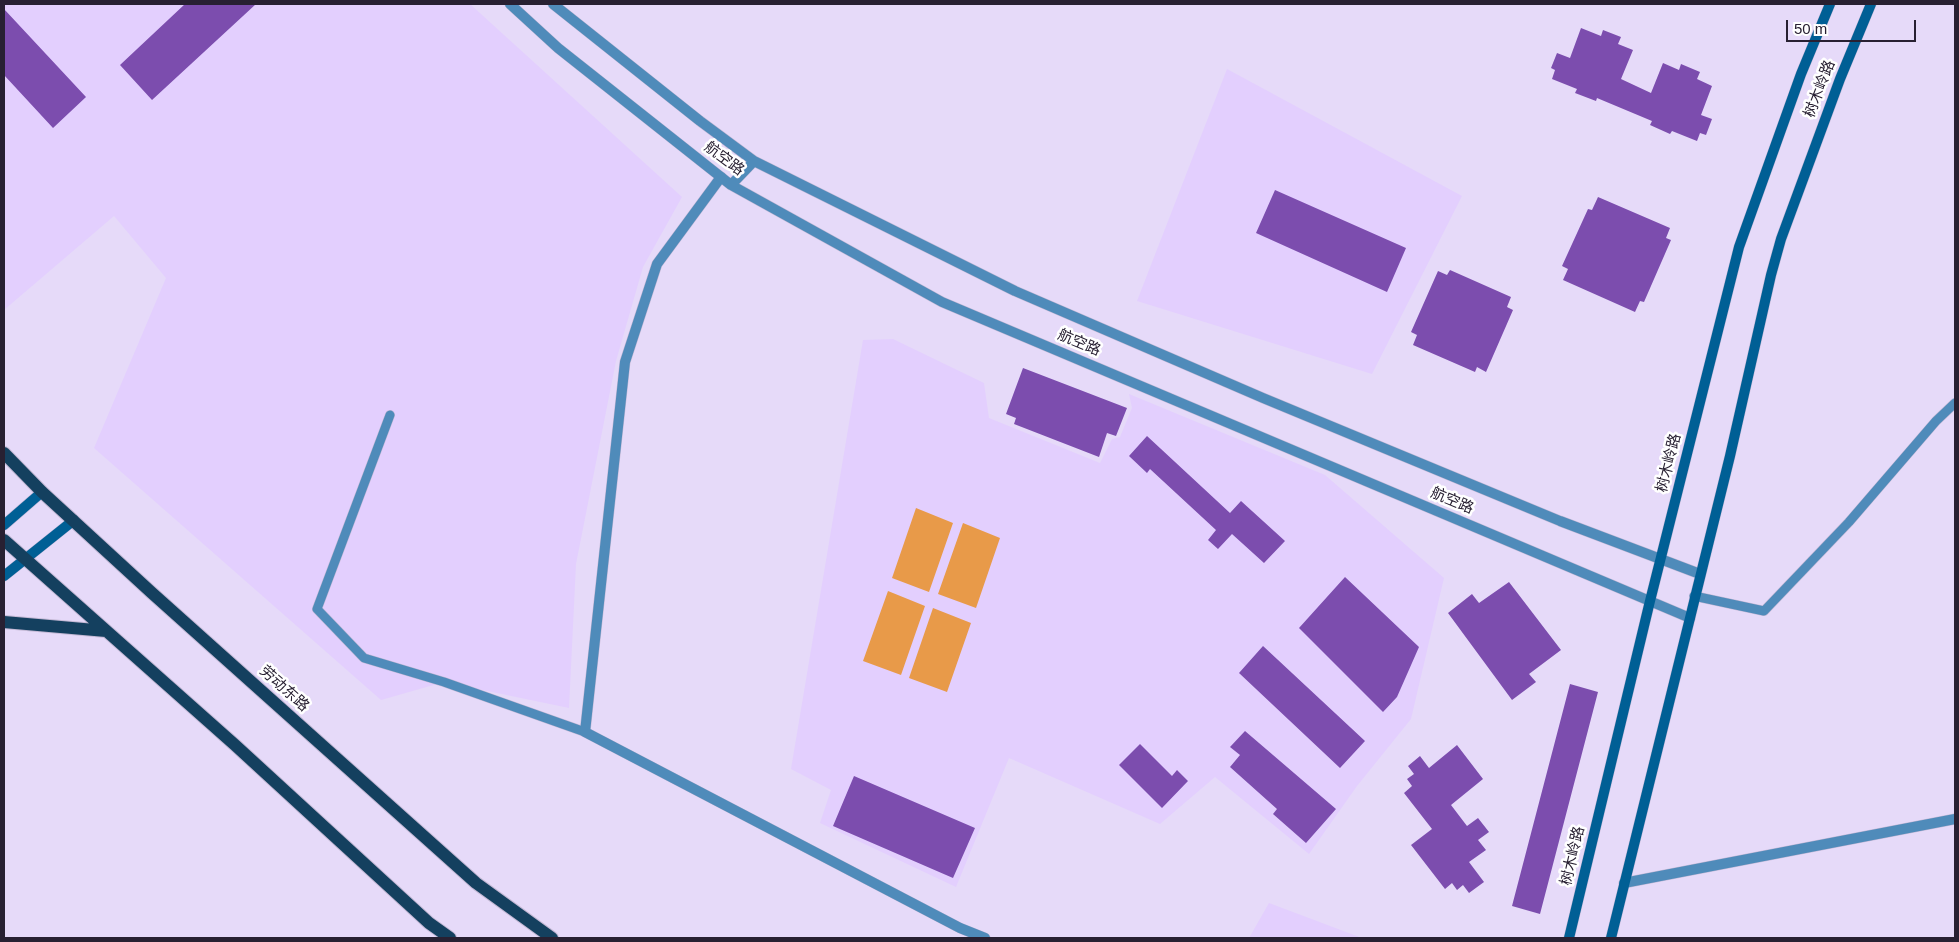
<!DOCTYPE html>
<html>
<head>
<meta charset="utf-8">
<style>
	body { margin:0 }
	#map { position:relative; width:1959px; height:942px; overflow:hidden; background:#e6daf9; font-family:Arial,sans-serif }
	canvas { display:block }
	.frame { position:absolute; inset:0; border:5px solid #282032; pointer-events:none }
	.scale { position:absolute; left:1786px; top:20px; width:130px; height:22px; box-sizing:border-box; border:2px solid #282032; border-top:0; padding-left:6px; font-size:15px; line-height:18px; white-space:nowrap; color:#282032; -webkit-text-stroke:4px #fff; paint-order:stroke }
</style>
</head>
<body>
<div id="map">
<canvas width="1959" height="942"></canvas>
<div class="frame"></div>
<div class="scale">50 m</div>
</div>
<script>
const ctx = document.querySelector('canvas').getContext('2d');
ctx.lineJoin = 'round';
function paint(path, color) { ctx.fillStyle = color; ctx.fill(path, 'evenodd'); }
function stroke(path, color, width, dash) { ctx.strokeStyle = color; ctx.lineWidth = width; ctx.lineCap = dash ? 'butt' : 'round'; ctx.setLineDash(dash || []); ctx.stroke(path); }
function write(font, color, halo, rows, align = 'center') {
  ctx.font = font + ' Arial,"Noto Sans SC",sans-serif'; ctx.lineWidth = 5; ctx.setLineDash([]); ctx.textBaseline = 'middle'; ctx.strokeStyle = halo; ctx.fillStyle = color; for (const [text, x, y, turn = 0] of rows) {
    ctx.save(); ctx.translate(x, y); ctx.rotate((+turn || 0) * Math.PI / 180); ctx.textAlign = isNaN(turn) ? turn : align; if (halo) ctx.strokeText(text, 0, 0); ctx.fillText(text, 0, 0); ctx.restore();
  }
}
paint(new Path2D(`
	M 4,4 L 470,4 L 682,197 L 643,267 L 616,361 L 576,564 L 569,708 L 444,682 L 381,700 L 94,448 L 166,278 L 114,216 L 4,310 Z
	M 1227,69 L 1462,196 L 1372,374 L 1137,301 Z
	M 893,339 L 984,383 L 989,418 L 1100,463 L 1112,439 L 1120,437 L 1132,408 L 1129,394 L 1325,475 L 1444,578 L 1411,719 L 1357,786 L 1309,854 L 1215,777 L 1160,824 L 1009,758 L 956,887 L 820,823 L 831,790 L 791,769 L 863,340 Z
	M 1269,903 L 1362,938 L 1249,938 Z`), '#e3cffe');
paint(new Path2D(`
	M 916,508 L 953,523 L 929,592 L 892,578 Z
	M 963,523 L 1000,538 L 976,608 L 938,594 Z
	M 888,591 L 925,606 L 901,675 L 863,661 Z
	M 933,608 L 971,623 L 947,692 L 909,678 Z`), '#e89a49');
paint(new Path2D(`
	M 185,4 L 256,4 L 152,100 L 120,65 Z
	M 4,9 L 86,97 L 53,128 L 4,75 Z
	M 1581,28 L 1601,36 L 1603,30 L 1621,37 L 1618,44 L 1633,50 L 1621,79 L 1651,93 L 1663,63 L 1679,70 L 1681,64 L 1700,72 L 1697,79 L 1712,86 L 1701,115 L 1712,119 L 1706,135 L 1700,133 L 1697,141 L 1672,131 L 1670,134 L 1650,125 L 1652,121 L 1597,98 L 1596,101 L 1575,93 L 1577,89 L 1552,79 L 1555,70 L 1551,68 L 1557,53 L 1570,58 Z
	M 1275,190 L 1406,248 L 1387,292 L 1256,233 Z
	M 1598,197 L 1670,228 L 1666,238 L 1671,240 L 1644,302 L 1640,301 L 1635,312 L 1563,280 L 1568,269 L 1562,266 L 1588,209 L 1592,210 Z
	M 1450,270 L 1511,297 L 1507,307 L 1513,310 L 1486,372 L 1477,367 L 1475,372 L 1413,345 L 1417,335 L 1411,332 L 1438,271 L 1447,275 Z
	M 1023,368 L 1127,408 L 1116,436 L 1107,433 L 1099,457 L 1014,424 L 1016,418 L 1006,414 Z
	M 1147,436 L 1230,513 L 1241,501 L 1285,541 L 1264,563 L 1232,534 L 1218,549 L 1208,540 L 1216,530 L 1150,469 L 1147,473 L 1129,456 Z
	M 1345,577 L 1419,647 L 1397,697 L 1383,712 L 1299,628 Z
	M 1509,582 L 1561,650 L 1529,674 L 1536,682 L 1512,700 L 1448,613 L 1472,594 L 1479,603 Z
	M 1263,646 L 1365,741 L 1340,768 L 1239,673 Z
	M 1570,684 L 1598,692 L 1540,914 L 1512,906 Z
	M 1245,731 L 1336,809 L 1306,843 L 1273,814 L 1277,809 L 1230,767 L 1240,755 L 1230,747 Z
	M 1140,744 L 1172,776 L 1177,770 L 1188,781 L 1162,808 L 1119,765 Z
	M 1457,745 L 1483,779 L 1451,805 L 1467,826 L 1478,818 L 1489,832 L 1478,840 L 1486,850 L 1469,862 L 1484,882 L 1469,893 L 1463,885 L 1457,890 L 1452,883 L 1445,889 L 1411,845 L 1432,829 L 1404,793 L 1412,786 L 1407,779 L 1414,774 L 1408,766 L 1420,756 L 1429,768 Z
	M 854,776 L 975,828 L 953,878 L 833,826 Z`), '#7c4dae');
const service = new Path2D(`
	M 390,415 L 317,609 L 364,658 L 444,682 L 585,732
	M 1694,596 L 1764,611 L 1849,522 L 1936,421 L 1955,403`);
const minor = new Path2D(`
	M 721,177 L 657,264 L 625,362 L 585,732 L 960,928 L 985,938
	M 1624,883 L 1955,819`);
const tertiary = new Path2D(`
	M 510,4 L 558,48 L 731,185 L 942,302 L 1690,618
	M 553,4 L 700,121 L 754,161 L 1015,291 L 1263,398 L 1560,521 L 1700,574
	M 731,185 L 754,161`);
const secondary = new Path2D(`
	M 4,525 L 42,492
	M 4,576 L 74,520
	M 1569,938 L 1650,601 L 1739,247 L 1801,74 L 1830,4
	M 1611,938 L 1730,456 L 1771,275 L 1781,239 L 1840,79 L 1871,4`);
const primary = new Path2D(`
	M 4,453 L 42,492 L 152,593 L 476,883 L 552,938
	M 4,540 L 235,745 L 429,923 L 450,938
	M 4,622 L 106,631`);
stroke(service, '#c4b9d5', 10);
stroke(minor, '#c4b9d5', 11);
stroke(tertiary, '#c4b9d5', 11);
stroke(secondary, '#c4b9d5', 11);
stroke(primary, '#c4b9d5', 14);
stroke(service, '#4f8bba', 9);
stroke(minor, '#4f8bba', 10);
stroke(tertiary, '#4f8bba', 10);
stroke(secondary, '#005f95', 10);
stroke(primary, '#14405f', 12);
write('15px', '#282032', '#fff', [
	["树木岭路",1820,89,-69],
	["航空路",724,159,37],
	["航空路",1079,343,23],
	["树木岭路",1669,463,-76],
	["航空路",1452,501,23],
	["劳动东路",284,689,42],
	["树木岭路",1573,856,-77]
]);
</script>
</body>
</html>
